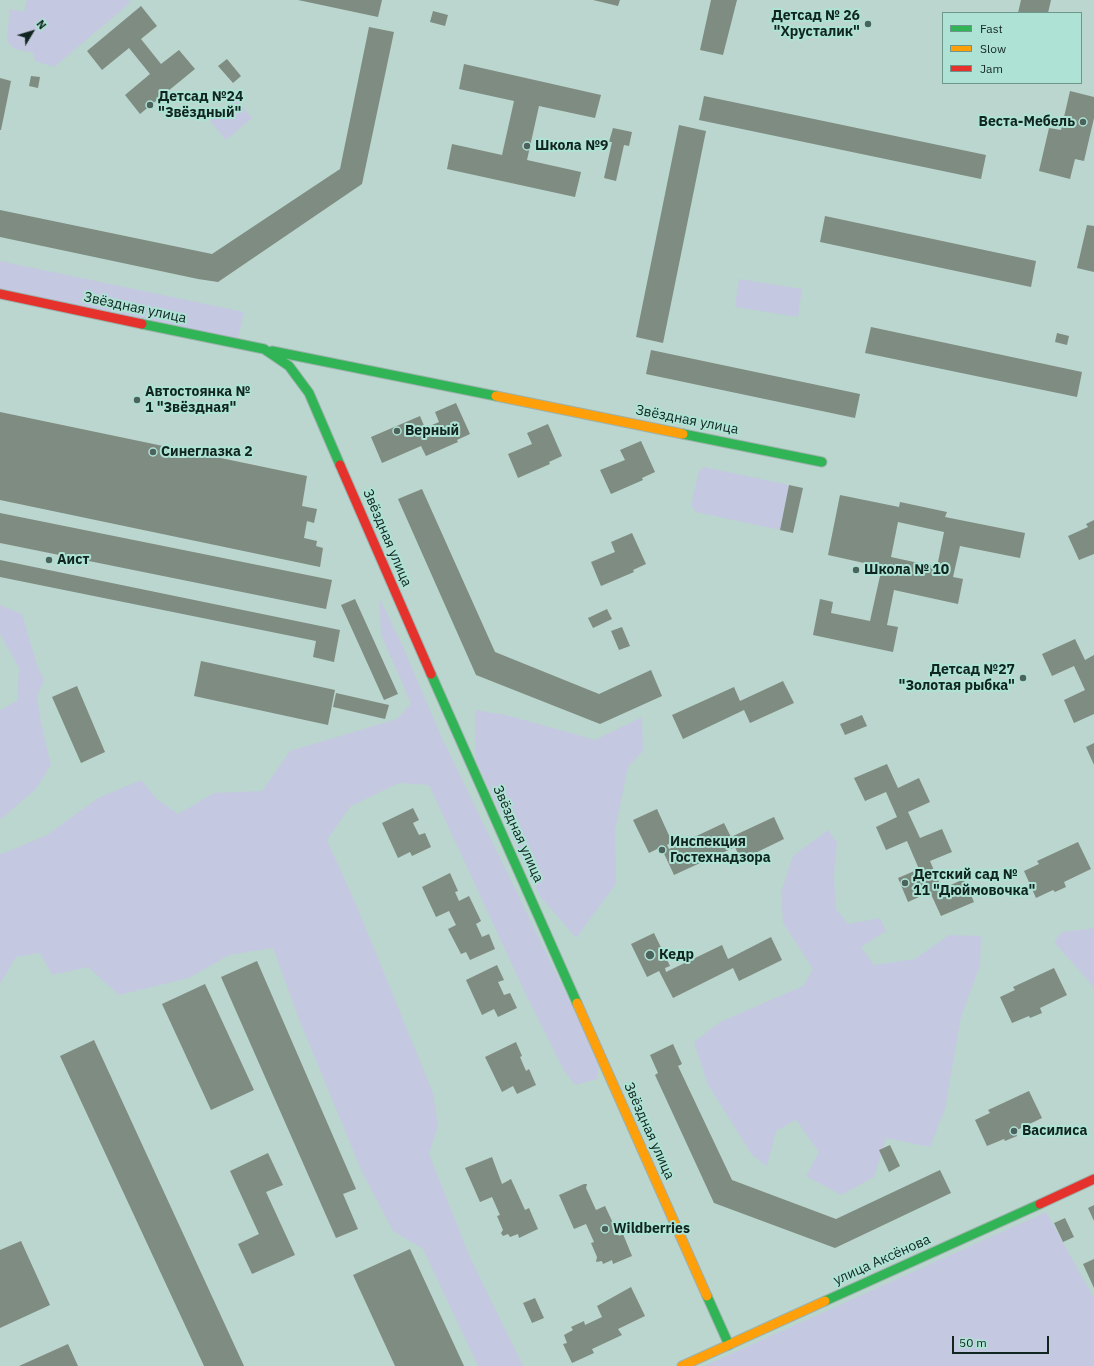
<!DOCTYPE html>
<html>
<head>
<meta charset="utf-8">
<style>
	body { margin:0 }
	#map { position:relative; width:1094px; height:1366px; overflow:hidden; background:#bad6ce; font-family:"IBM Plex Sans",sans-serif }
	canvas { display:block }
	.legend { position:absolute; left:942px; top:12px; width:140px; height:72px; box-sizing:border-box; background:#aee2d4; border:1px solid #6f968c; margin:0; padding:5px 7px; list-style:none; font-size:12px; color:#112520 }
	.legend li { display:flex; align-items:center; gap:8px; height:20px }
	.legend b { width:20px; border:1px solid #6f968c }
	.north { position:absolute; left:12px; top:12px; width:40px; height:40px; -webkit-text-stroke:3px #aee2d4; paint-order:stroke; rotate:52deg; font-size:11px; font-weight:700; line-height:16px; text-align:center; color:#112520 }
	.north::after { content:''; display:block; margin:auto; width:14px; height:18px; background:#112520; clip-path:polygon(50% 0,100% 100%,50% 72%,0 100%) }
	.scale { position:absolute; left:952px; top:1336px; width:97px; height:18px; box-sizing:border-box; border:2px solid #112520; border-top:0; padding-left:5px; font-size:12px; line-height:14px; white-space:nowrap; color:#112520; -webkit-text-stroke:3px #aee2d4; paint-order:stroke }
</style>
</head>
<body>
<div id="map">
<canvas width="1094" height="1366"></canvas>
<ul class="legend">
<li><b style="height:5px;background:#30b455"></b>Fast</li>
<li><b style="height:5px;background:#ff9f0a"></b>Slow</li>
<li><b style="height:5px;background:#e5322d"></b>Jam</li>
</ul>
<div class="north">N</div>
<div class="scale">50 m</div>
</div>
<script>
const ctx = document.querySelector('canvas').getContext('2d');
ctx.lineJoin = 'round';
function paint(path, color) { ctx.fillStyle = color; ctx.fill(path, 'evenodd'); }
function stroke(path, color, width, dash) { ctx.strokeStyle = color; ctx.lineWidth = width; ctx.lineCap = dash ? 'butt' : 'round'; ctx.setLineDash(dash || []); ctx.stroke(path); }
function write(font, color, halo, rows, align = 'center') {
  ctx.font = font + ' "IBM Plex Sans",sans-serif'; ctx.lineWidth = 4; ctx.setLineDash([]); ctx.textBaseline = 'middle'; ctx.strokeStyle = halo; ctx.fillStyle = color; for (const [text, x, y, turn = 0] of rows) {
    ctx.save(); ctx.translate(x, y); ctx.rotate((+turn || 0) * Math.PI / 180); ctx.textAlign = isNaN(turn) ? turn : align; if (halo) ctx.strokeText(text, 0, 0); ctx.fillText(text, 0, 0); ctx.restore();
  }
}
paint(new Path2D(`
	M 27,0 L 128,0 L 130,3 L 54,67 L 35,61 L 33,53 C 23,50 11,51 7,40 L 10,9 L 24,12 Z
	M 236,99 L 252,118 L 226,140 L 210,121 Z
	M 0,261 L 244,312 L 237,343 L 0,294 Z
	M 739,279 L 802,289 L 798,317 L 735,307 Z
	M 704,467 L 789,485 L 780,530 L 696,512 L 691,505 L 699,471 Z
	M 379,597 L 404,649 L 442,738 L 599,1062 L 597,1079 L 575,1085 L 563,1069 L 528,999 L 429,785 L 399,783 L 351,806 L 327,840 L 358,909 L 433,1093 L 438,1126 L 429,1154 L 469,1255 L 523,1366 L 478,1366 L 423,1249 L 393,1231 L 362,1172 L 298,1017 L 273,948 L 229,955 L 189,978 L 119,995 L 88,967 L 52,975 L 40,953 L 16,957 L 0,984 L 0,854 L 9,851 L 47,835 L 98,798 L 141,780 L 157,799 L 178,814 L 214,793 L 262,791 L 290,751 L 397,719 L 411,704 L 381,634 Z
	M 0,605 L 22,614 L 37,665 L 44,680 L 37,696 L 41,723 L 51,765 L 36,789 L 0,820 L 0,710 L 17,701 L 19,668 L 0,634 Z
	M 475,710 L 506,715 L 595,740 L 642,717 L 643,751 L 628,767 L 615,830 L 616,884 L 576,938 L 540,896 L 475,759 Z
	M 828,830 L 837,843 L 834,876 L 836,909 L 848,924 L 880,918 L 886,931 L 861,947 L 874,965 L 915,959 L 949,935 L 981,936 L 980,966 L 961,1017 L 945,1109 L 930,1147 L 886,1138 L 874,1177 L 841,1195 L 806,1176 L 819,1152 L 796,1120 L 776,1131 L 767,1166 L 752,1155 L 707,1083 L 694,1042 L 720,1022 L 803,986 L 813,969 L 783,923 L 781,892 L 793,856 Z
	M 1094,928 L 1094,990 L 1092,985 L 1054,942 L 1062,932 Z
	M 1046,1212 L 1094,1298 L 1094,1366 L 704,1366 Z`), '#c4c9e1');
paint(new Path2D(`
	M 298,0 L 382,0 L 378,17 Z
	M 593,0 L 620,0 L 618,6 Z
	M 711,0 L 737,0 L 723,55 L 700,50 Z
	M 1021,0 L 1051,0 L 1048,13 L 1018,13 Z
	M 141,6 L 157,26 L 141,39 L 161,64 L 179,50 L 195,69 L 140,114 L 125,95 L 150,74 L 129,48 L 102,70 L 87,51 Z
	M 433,11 L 448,15 L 445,26 L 430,22 Z
	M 369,27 L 394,32 L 362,184 L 218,282 L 198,279 L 0,237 L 0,210 L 212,254 L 340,169 Z
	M 227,59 L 241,76 L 233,83 L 218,66 Z
	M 464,64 L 601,95 L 595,118 L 539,106 L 527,160 L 581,172 L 575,197 L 447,169 L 452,144 L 502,155 L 514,101 L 459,89 Z
	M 31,76 L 40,77 L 38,88 L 29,86 Z
	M 0,78 L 11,81 L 1,130 L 0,130 Z
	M 1070,91 L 1094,97 L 1094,118 L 1084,161 L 1075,159 L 1070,179 L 1039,171 L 1049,128 L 1061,130 Z
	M 704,96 L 986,155 L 981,179 L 699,120 Z
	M 679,125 L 706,131 L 663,343 L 636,337 Z
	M 613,128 L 632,132 L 629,146 L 624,145 L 616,181 L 604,178 L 612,142 L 609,142 Z
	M 825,216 L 1036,261 L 1031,287 L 820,242 Z
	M 1087,225 L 1094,226 L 1094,272 L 1077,268 Z
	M 871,327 L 1082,372 L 1077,397 L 865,353 Z
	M 1057,333 L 1069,336 L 1067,345 L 1055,342 Z
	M 651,350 L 860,394 L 855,418 L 646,374 Z
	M 456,403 L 470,434 L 457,440 L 458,442 L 426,456 L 421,446 L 382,463 L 371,437 L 420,416 L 425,428 L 439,422 L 435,412 Z
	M 0,412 L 307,476 L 302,506 L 317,509 L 314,523 L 307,521 L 304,538 L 317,541 L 316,546 L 323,548 L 320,567 L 0,500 Z
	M 548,424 L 562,456 L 549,462 L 550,464 L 518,478 L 508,454 L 532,444 L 527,433 Z
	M 641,441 L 655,472 L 642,478 L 643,480 L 611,494 L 600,470 L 625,460 L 620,450 Z
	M 789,485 L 803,488 L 793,533 L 780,530 Z
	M 422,489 L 495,652 L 599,694 L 651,670 L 662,696 L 600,724 L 476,675 L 398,499 Z
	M 840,495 L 899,507 L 900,502 L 947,512 L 945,517 L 1025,533 L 1020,558 L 960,546 L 953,577 L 963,579 L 958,604 L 894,590 L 887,625 L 898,627 L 893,652 L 813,635 L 820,599 L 833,602 L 831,613 L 870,621 L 882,567 L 828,555 ZM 898,522 L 944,532 L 937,567 L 891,557 Z
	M 0,513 L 332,580 L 326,609 L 0,543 Z
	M 1094,520 L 1094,554 L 1079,560 L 1068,536 L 1088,527 L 1086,524 Z
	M 632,533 L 646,564 L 633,570 L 634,572 L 601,586 L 591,562 L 615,552 L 611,542 Z
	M 0,560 L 340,630 L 334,662 L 313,657 L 316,641 L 0,577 Z
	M 355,599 L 398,694 L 384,700 L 341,605 Z
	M 607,609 L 612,619 L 593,628 L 588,618 Z
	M 622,627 L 630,646 L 619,650 L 611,631 Z
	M 1075,639 L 1085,660 L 1094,655 L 1094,714 L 1074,723 L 1064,700 L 1085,690 L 1074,666 L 1052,676 L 1042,654 Z
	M 201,661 L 335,690 L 328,725 L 194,696 Z
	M 783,681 L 794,703 L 750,723 L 744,710 L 683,739 L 672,715 L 734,687 L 740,701 Z
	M 77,686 L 105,752 L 81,763 L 52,697 Z
	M 336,693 L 389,705 L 385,719 L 333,707 Z
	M 862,715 L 867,726 L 845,735 L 840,724 Z
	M 1094,743 L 1094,765 L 1086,747 Z
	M 887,764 L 898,788 L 919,778 L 930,802 L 908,812 L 920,838 L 942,829 L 952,852 L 930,861 L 942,889 L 964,879 L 974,902 L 941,916 L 930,892 L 908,902 L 898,878 L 919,869 L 907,841 L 886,850 L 876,827 L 897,817 L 886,792 L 865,801 L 854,778 Z
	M 413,808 L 419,820 L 413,823 L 419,835 L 425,833 L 431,847 L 412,856 L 410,852 L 398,858 L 382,823 Z
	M 657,809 L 672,842 L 667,845 L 669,849 L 724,823 L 731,837 L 774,817 L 784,839 L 741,860 L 735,847 L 674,875 L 661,847 L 649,853 L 633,820 Z
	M 1078,842 L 1091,869 L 1064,882 L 1066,887 L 1055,892 L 1053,890 L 1036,898 L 1024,871 L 1039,864 L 1037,861 Z
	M 450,873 L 458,891 L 455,892 L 459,901 L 469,896 L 481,921 L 476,924 L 482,937 L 489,934 L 495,949 L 470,960 L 466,952 L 461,954 L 448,929 L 456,925 L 449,911 L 436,917 L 422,887 Z
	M 654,933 L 670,966 L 665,968 L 666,972 L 722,945 L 728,959 L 771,937 L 782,960 L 739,981 L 733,968 L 673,998 L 659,971 L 647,977 L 631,944 Z
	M 257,961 L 356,1189 L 343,1194 L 358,1229 L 336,1238 L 221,977 Z
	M 497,965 L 504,980 L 498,982 L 504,995 L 510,993 L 517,1008 L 498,1017 L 494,1009 L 482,1015 L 466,980 Z
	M 1054,968 L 1067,995 L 1040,1008 L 1042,1013 L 1030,1018 L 1029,1016 L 1012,1023 L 1000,997 L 1015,990 L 1013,987 Z
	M 205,984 L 254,1090 L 211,1110 L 162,1004 Z
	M 94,1040 L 244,1366 L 204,1366 L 60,1056 Z
	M 516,1042 L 522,1056 L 520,1057 L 526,1071 L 529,1069 L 536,1085 L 517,1094 L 513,1086 L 502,1092 L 485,1057 Z
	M 673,1044 L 682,1064 L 678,1066 L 732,1180 L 836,1219 L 940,1170 L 951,1193 L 835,1248 L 714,1203 L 655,1075 L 658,1073 L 650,1055 Z
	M 1029,1091 L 1042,1118 L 1015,1131 L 1017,1136 L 1005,1141 L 1004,1139 L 987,1146 L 975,1120 L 990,1113 L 988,1110 Z
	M 890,1145 L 900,1166 L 889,1172 L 879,1150 Z
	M 268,1153 L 283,1185 L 266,1192 L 295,1255 L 252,1274 L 238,1244 L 259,1234 L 230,1171 Z
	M 492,1157 L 502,1184 L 511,1179 L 525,1210 L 529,1208 L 538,1229 L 519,1238 L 518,1234 L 510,1237 L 508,1234 L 503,1236 L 501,1233 L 503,1230 L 497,1216 L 500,1215 L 492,1197 L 480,1202 L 465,1168 Z
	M 584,1184 L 587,1184 L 586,1188 L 596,1210 L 605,1206 L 619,1236 L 623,1234 L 632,1256 L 613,1264 L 612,1260 L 603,1264 L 602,1261 L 596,1262 L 597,1257 L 591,1243 L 594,1242 L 586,1224 L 574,1229 L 559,1195 Z
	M 1094,1205 L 1094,1221 L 1088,1208 Z
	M 1065,1218 L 1074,1237 L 1063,1242 L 1054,1223 Z
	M 21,1241 L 50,1305 L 0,1328 L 0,1250 Z
	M 410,1249 L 464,1366 L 395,1366 L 353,1275 Z
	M 1094,1259 L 1094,1288 L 1083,1264 Z
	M 631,1287 L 645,1316 L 618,1329 L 622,1335 L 592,1349 L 594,1353 L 572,1363 L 563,1344 L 567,1343 L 564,1335 L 573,1330 L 571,1327 L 584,1321 L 585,1325 L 602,1317 L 597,1306 Z
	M 535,1298 L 544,1318 L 532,1323 L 523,1303 Z
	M 68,1344 L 78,1366 L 19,1366 Z`), '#7f8c82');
const fast = new Path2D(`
	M 142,324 L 264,349 L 289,366 L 309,393 L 340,465
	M 272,351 L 496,396
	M 683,434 L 822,462
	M 431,674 L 577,1003
	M 707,1296 L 729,1345
	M 825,1301 L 1040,1204`);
const slow = new Path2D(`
	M 496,396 L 683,434
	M 577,1003 L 707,1296
	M 682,1366 L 825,1301`);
const jam = new Path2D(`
	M 0,294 L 142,324
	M 340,465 L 431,674
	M 1040,1204 L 1094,1179`);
stroke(fast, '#9cb2ac', 11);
stroke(slow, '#9cb2ac', 11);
stroke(jam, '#9cb2ac', 11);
stroke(fast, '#30b455', 9);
stroke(slow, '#ff9f0a', 9);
stroke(jam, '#e5322d', 9);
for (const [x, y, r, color] of [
	[868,24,4,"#4c635d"],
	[150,105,4,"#4c635d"],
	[1083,122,4,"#4c635d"],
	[527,146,4,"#4c635d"],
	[137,400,4,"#4c635d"],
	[397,431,4,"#4c635d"],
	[153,452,4,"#4c635d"],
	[49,560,4,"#4c635d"],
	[856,570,4,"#4c635d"],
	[1023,678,4,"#4c635d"],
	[662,850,4,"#4c635d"],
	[905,883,4,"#4c635d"],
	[650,955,5,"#4c635d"],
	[1014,1131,4,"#4c635d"],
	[605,1229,4,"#4c635d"]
]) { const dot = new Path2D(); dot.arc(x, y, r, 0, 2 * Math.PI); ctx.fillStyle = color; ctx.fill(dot); stroke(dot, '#aee2d4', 1.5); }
write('bold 14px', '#112520', '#aee2d4', [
	["Детсад № 26",860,16,"right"],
	["\"Хрусталик\"",860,32,"right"],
	["Детсад №24",158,97],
	["\"Звёздный\"",158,113],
	["Веста-Мебель",1075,122,"right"],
	["Школа №9",535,146],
	["Автостоянка №",145,392],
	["1 \"Звёздная\"",145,408],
	["Верный",405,431],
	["Синеглазка 2",161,452],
	["Аист",57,560],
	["Школа № 10",864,570],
	["Детсад №27",1015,670,"right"],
	["\"Золотая рыбка\"",1015,686,"right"],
	["Инспекция",670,842],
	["Гостехнадзора",670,858],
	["Детский сад №",913,875],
	["11 \"Дюймовочка\"",913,891],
	["Кедр",659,955],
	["Василиса",1022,1131],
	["Wildberries",613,1229]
], 'left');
write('14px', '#112520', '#aee2d4', [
	["Звёздная улица",135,308,12],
	["Звёздная улица",687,420,11],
	["Звёздная улица",387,538,67],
	["Звёздная улица",518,834,66],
	["Звёздная улица",649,1131,66],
	["улица Аксёнова",882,1260,-24]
]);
</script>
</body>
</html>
